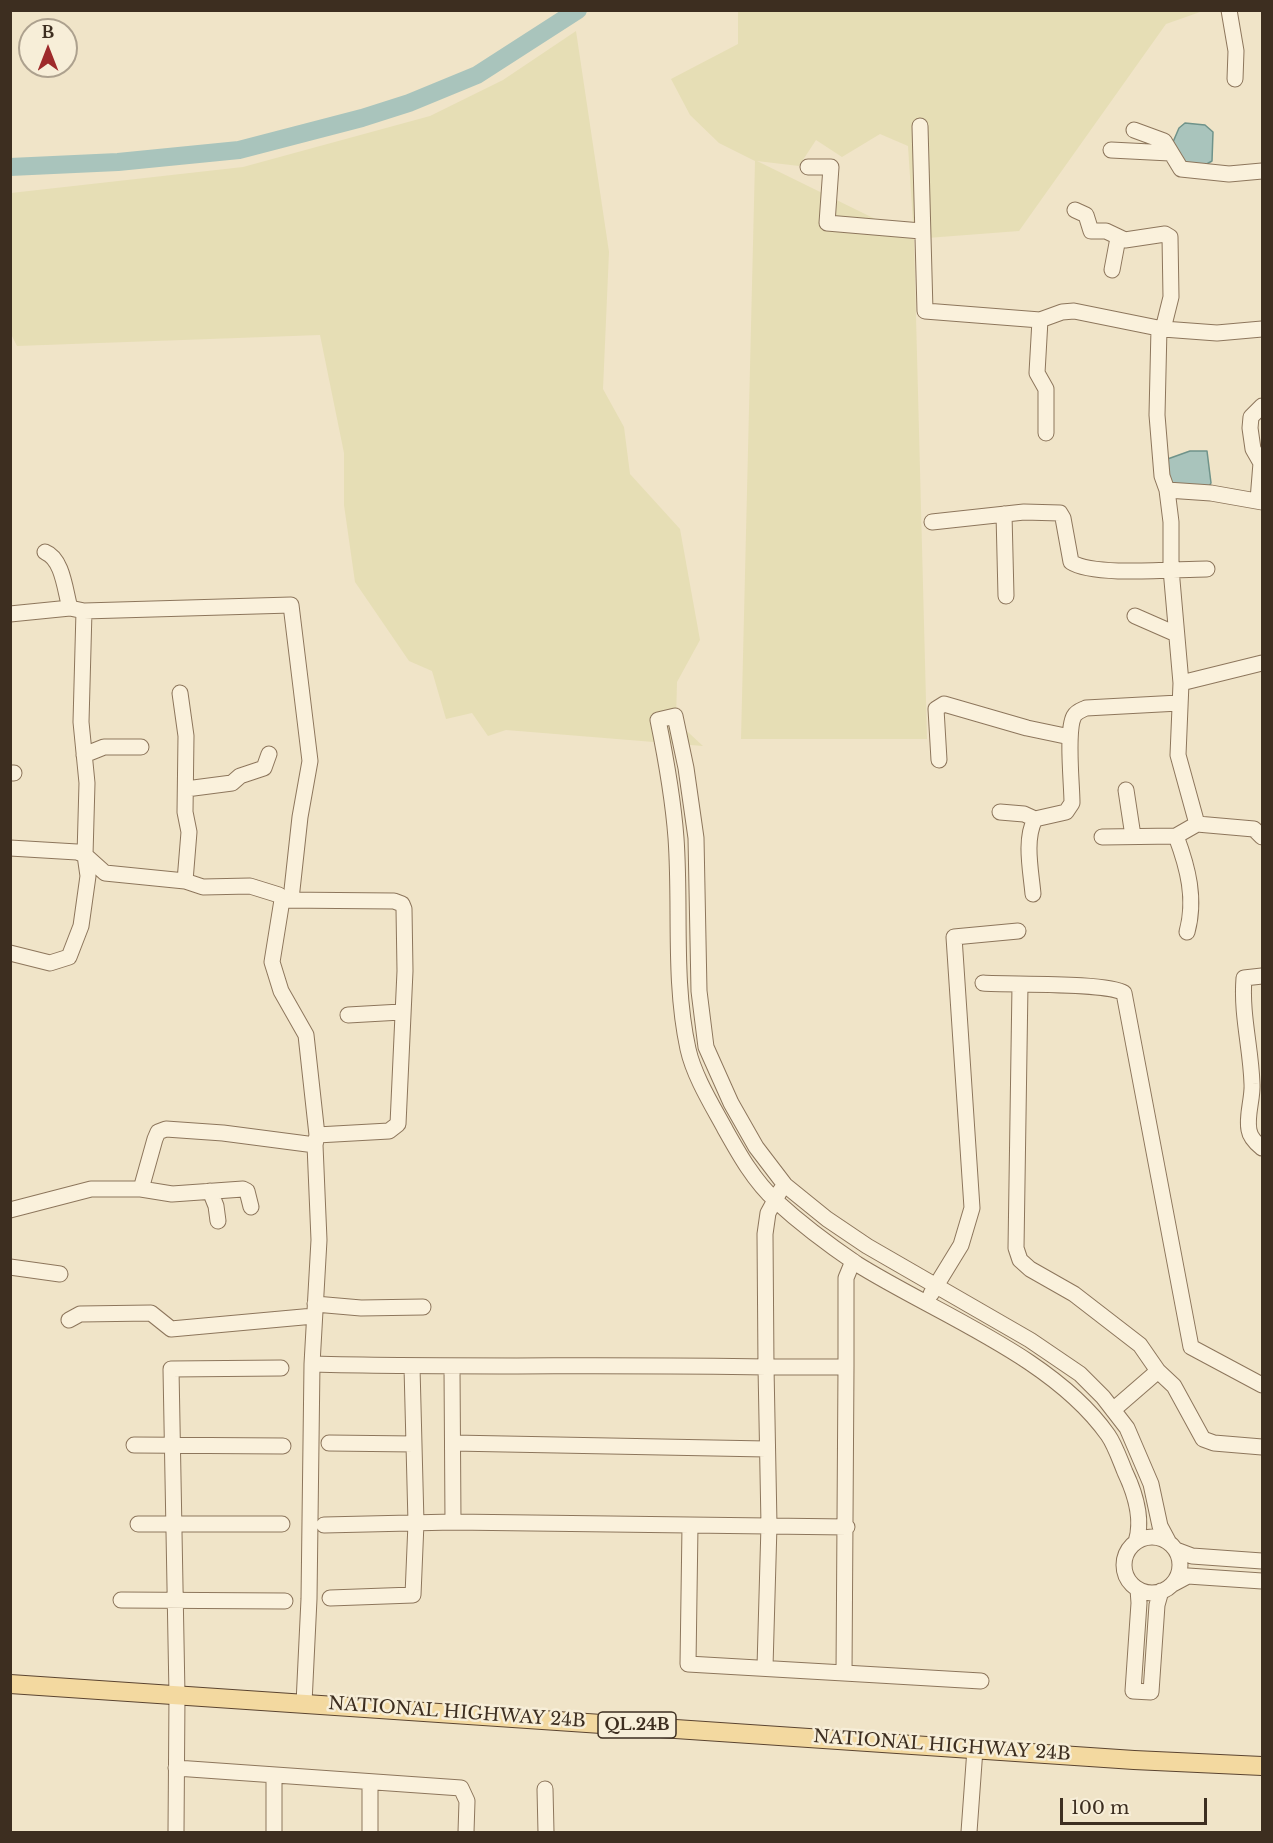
<!DOCTYPE html>
<html>
<head>
<meta charset="utf-8">
<style>
	body { margin:0 }
	#map { position:relative; width:1273px; height:1843px; overflow:hidden; background:#f0e4c8; font-family:"Libre Baskerville",serif }
	canvas { display:block }
	.frame { position:absolute; inset:0; border:12px solid #3d2e20; pointer-events:none }
	.north { position:absolute; left:18px; top:18px; width:60px; height:60px; box-sizing:border-box; background:#f7eed8; border:2px solid #ada18e; border-radius:50%; rotate:0deg; font-size:16px; font-weight:700; line-height:24px; text-align:center; color:#3d2e20 }
	.north::after { content:''; display:block; margin:auto; width:21px; height:27px; background:#9e2a2b; clip-path:polygon(50% 0,100% 100%,50% 72%,0 100%) }
	.scale { position:absolute; left:1060px; top:1798px; width:147px; height:27px; box-sizing:border-box; border:3px solid #3d2e20; border-top:0; padding-left:8px; font-size:18px; line-height:21px; white-space:nowrap; color:#3d2e20; -webkit-text-stroke:4px #f7eed8; paint-order:stroke }
</style>
</head>
<body>
<div id="map">
<canvas width="1273" height="1843"></canvas>
<div class="frame"></div>
<div class="north">B</div>
<div class="scale">100 m</div>
</div>
<script>
const ctx = document.querySelector('canvas').getContext('2d');
ctx.lineJoin = 'round';
function paint(path, color) { ctx.fillStyle = color; ctx.fill(path, 'evenodd'); }
function stroke(path, color, width, dash) { ctx.strokeStyle = color; ctx.lineWidth = width; ctx.lineCap = dash ? 'butt' : 'round'; ctx.setLineDash(dash || []); ctx.stroke(path); }
function write(font, color, halo, rows, align = 'center') {
  ctx.font = font + ' "Libre Baskerville",serif'; ctx.lineWidth = 5; ctx.setLineDash([]); ctx.textBaseline = 'middle'; ctx.strokeStyle = halo; ctx.fillStyle = color; for (const [text, x, y, turn = 0] of rows) {
    ctx.save(); ctx.translate(x, y); ctx.rotate((+turn || 0) * Math.PI / 180); ctx.textAlign = isNaN(turn) ? turn : align; if (halo) ctx.strokeText(text, 0, 0); ctx.fillText(text, 0, 0); ctx.restore();
  }
}
paint(new Path2D(`
	M 738,11 L 1203,11 L 1166,24 L 1019,231 L 914,239 L 927,739 L 741,739 L 755,161 L 719,143 L 690,115 L 671,79 L 738,44 ZM 880,134 L 908,146 L 914,238 L 757,161 L 799,166 L 816,140 L 842,157 Z
	M 576,31 L 609,252 L 603,389 L 624,427 L 630,474 L 680,529 L 700,640 L 677,682 L 676,721 L 703,746 L 506,730 L 488,736 L 472,713 L 446,719 L 432,671 L 409,661 L 355,582 L 344,505 L 344,453 L 320,335 L 17,346 L 11,334 L 11,193 L 243,167 L 430,116 L 503,80 Z`), '#e6deb5');
const water = new Path2D(`
	M 1185,123 L 1205,125 L 1213,132 L 1212,161 L 1205,165 L 1182,163 L 1173,142 L 1179,128 Z
	M 1190,451 L 1207,451 L 1211,483 L 1207,490 L 1172,489 L 1162,461 Z`);
paint(water, '#a9c4bc');
stroke(water, '#6f938a', 1.5);
stroke(new Path2D(`
	M 10,167 L 118,162 L 239,150 L 362,118 L 409,103 L 477,75 L 578,10`), '#a9c4bc', 18);
const minor = new Path2D(`
	M 1229,10 L 1236,51 L 1235,79
	M 920,126 L 925,311 L 1040,320 L 1062,312 L 1074,311 L 1163,329 L 1217,333 L 1262,329
	M 1134,130 L 1164,141 L 1181,169 L 1229,174 L 1262,171
	M 1111,150 L 1170,153
	M 808,167 L 831,167 L 827,223 L 921,231
	M 1075,210 L 1086,215 L 1091,231 L 1106,231 L 1125,240 L 1165,234 L 1170,237 L 1171,297 L 1163,329
	M 1112,270 L 1118,238
	M 1040,320 L 1037,373 L 1046,389 L 1046,433
	M 1159,328 L 1157,415 L 1162,476 L 1167,490 L 1171,522 L 1171,569 L 1181,683 L 1178,755 L 1197,824
	M 1167,490 L 1211,493 L 1262,502
	M 1258,500 L 1261,463 L 1253,449 L 1250,428 L 1251,417 L 1262,406
	M 1004,514 L 1006,596
	M 932,522 L 1024,512 L 1060,513 L 1063,518 L 1071,562 C 1094,577 1176,569 1207,569
	M 45,552 C 63,559 65,591 70,608
	M 10,614 L 70,608 L 84,611 L 291,605 L 310,761 L 300,817 L 291,899
	M 1135,616 L 1176,634
	M 1181,683 L 1262,663
	M 180,693 L 186,736 L 185,812 L 189,832 L 185,881
	M 84,755 L 104,747 L 141,747
	M 939,760 L 936,709 L 944,704 L 1027,728 L 1070,737
	M 10,773 L 14,773
	M 186,789 L 232,783 L 240,776 L 264,768 L 269,754
	M 1126,790 L 1133,836
	M 1000,812 L 1024,814 L 1035,819
	M 1176,836 C 1188,868 1196,899 1187,932
	M 1102,837 L 1176,836 L 1197,824 L 1254,829 L 1262,837
	M 10,848 L 77,852 L 85,855 L 105,873 L 185,881 L 203,887 L 250,886 L 279,895 L 282,900 L 272,962 L 281,991 L 306,1035 L 317,1135 L 315,1145 L 319,1240 L 312,1364 L 309,1599 L 304,1703
	M 1033,894 C 1031,871 1024,840 1035,819 L 1066,812 L 1072,803 C 1072,784 1066,731 1074,716 C 1077,711 1082,710 1086,708 L 1179,703
	M 282,900 L 394,901 L 402,904 L 404,909 L 405,971 L 398,1124 L 389,1131 L 317,1135
	M 10,953 L 50,963 L 69,957 L 81,926 L 88,876 L 85,855 L 87,783 L 81,722 L 84,611
	M 1262,976 L 1244,978 C 1241,1015 1251,1048 1252,1084 C 1253,1098 1246,1116 1249,1130 C 1250,1137 1257,1144 1262,1148
	M 983,983 C 1009,985 1107,982 1124,993 L 1191,1347 L 1262,1385
	M 1020,985 L 1016,1248 L 1020,1260 L 1030,1269 L 1074,1294 L 1140,1345 L 1158,1371 L 1174,1386 L 1203,1439 L 1214,1443 L 1262,1447
	M 348,1015 L 401,1012
	M 141,1189 L 172,1194 L 243,1189 L 247,1191 L 251,1207
	M 210,1191 L 216,1206 L 218,1221
	M 10,1210 L 91,1189 L 141,1189 L 155,1139 L 158,1132 L 166,1129 L 223,1133 L 315,1145
	M 10,1267 L 60,1274
	M 931,1294 L 961,1245 L 972,1208 L 954,937 L 1018,931
	M 315,1304 L 361,1308 L 423,1307
	M 69,1320 L 80,1314 L 151,1313 L 171,1329 L 314,1316
	M 312,1364 C 463,1368 614,1364 766,1367 L 765,1234 L 768,1213 L 780,1191
	M 846,1367 L 846,1278 L 853,1261
	M 452,1368 L 453,1522
	M 1113,1410 L 1158,1371
	M 329,1443 L 414,1444
	M 453,1443 L 766,1449
	M 134,1445 L 283,1446
	M 138,1524 L 282,1524
	M 324,1525 L 453,1522 L 847,1527
	M 690,1526 L 688,1664 L 844,1673
	M1124 1565a28 28 0 1 1 56 0a28 28 0 1 1-56 0Z
	M 1136,1542 C 1143,1520 1135,1493 1125,1472 C 1120,1460 1115,1445 1108,1435 C 1053,1357 937,1314 857,1264 C 829,1245 801,1224 776,1201 C 754,1181 739,1154 725,1129 C 712,1105 694,1076 688,1049 C 673,980 681,908 676,838 C 673,798 666,759 658,720 L 675,716 L 686,768 L 696,838 L 699,991 L 706,1047 L 731,1103 L 756,1147 L 785,1185 L 827,1219 L 867,1246 L 1030,1340 L 1080,1374 L 1103,1397 L 1127,1428 L 1151,1484 L 1160,1526 L 1168,1541
	M 1176,1550 L 1192,1556 L 1262,1561
	M 1173,1584 L 1188,1576 L 1262,1581
	M 1138,1589 L 1139,1603 L 1133,1691 L 1151,1692 L 1157,1605 L 1161,1591
	M 330,1598 L 413,1595 L 416,1523 L 412,1367
	M 121,1600 L 285,1601
	M 765,1667 L 769,1525 L 766,1367 L 846,1367 L 844,1673 L 981,1681
	M 176,1768 L 461,1788 L 467,1801 L 466,1832
	M 545,1789 L 546,1832
	M 176,1832 L 177,1695 L 171,1369 L 281,1368
	M 274,1832 L 274,1777
	M 370,1832 L 370,1782
	M 969,1832 L 975,1749`);
const major = new Path2D(`
	M 10,1684 L 1134,1760 L 1262,1766`);
stroke(minor, '#8d765c', 17);
stroke(major, '#5b4430', 20);
stroke(minor, '#faf1dc', 15);
stroke(major, '#f3d9a0', 18);
for (const [x, y, w] of [
	[637,1725,78]
]) { const box = new Path2D(); box.roundRect(x - w / 2, y - 13, w, 26, 4.5); ctx.fillStyle = '#f7eed8'; ctx.fill(box); stroke(box, '#3d2e20', 1.5); }
write('bold 16px', '#3d2e20', null, [
	["QL.24B",637,1725]
]);
write('18px', '#3d2e20', '#f7eed8', [
	["NATIONAL HIGHWAY 24B",457,1713,4],
	["NATIONAL HIGHWAY 24B",942,1746,4]
]);
</script>
</body>
</html>
